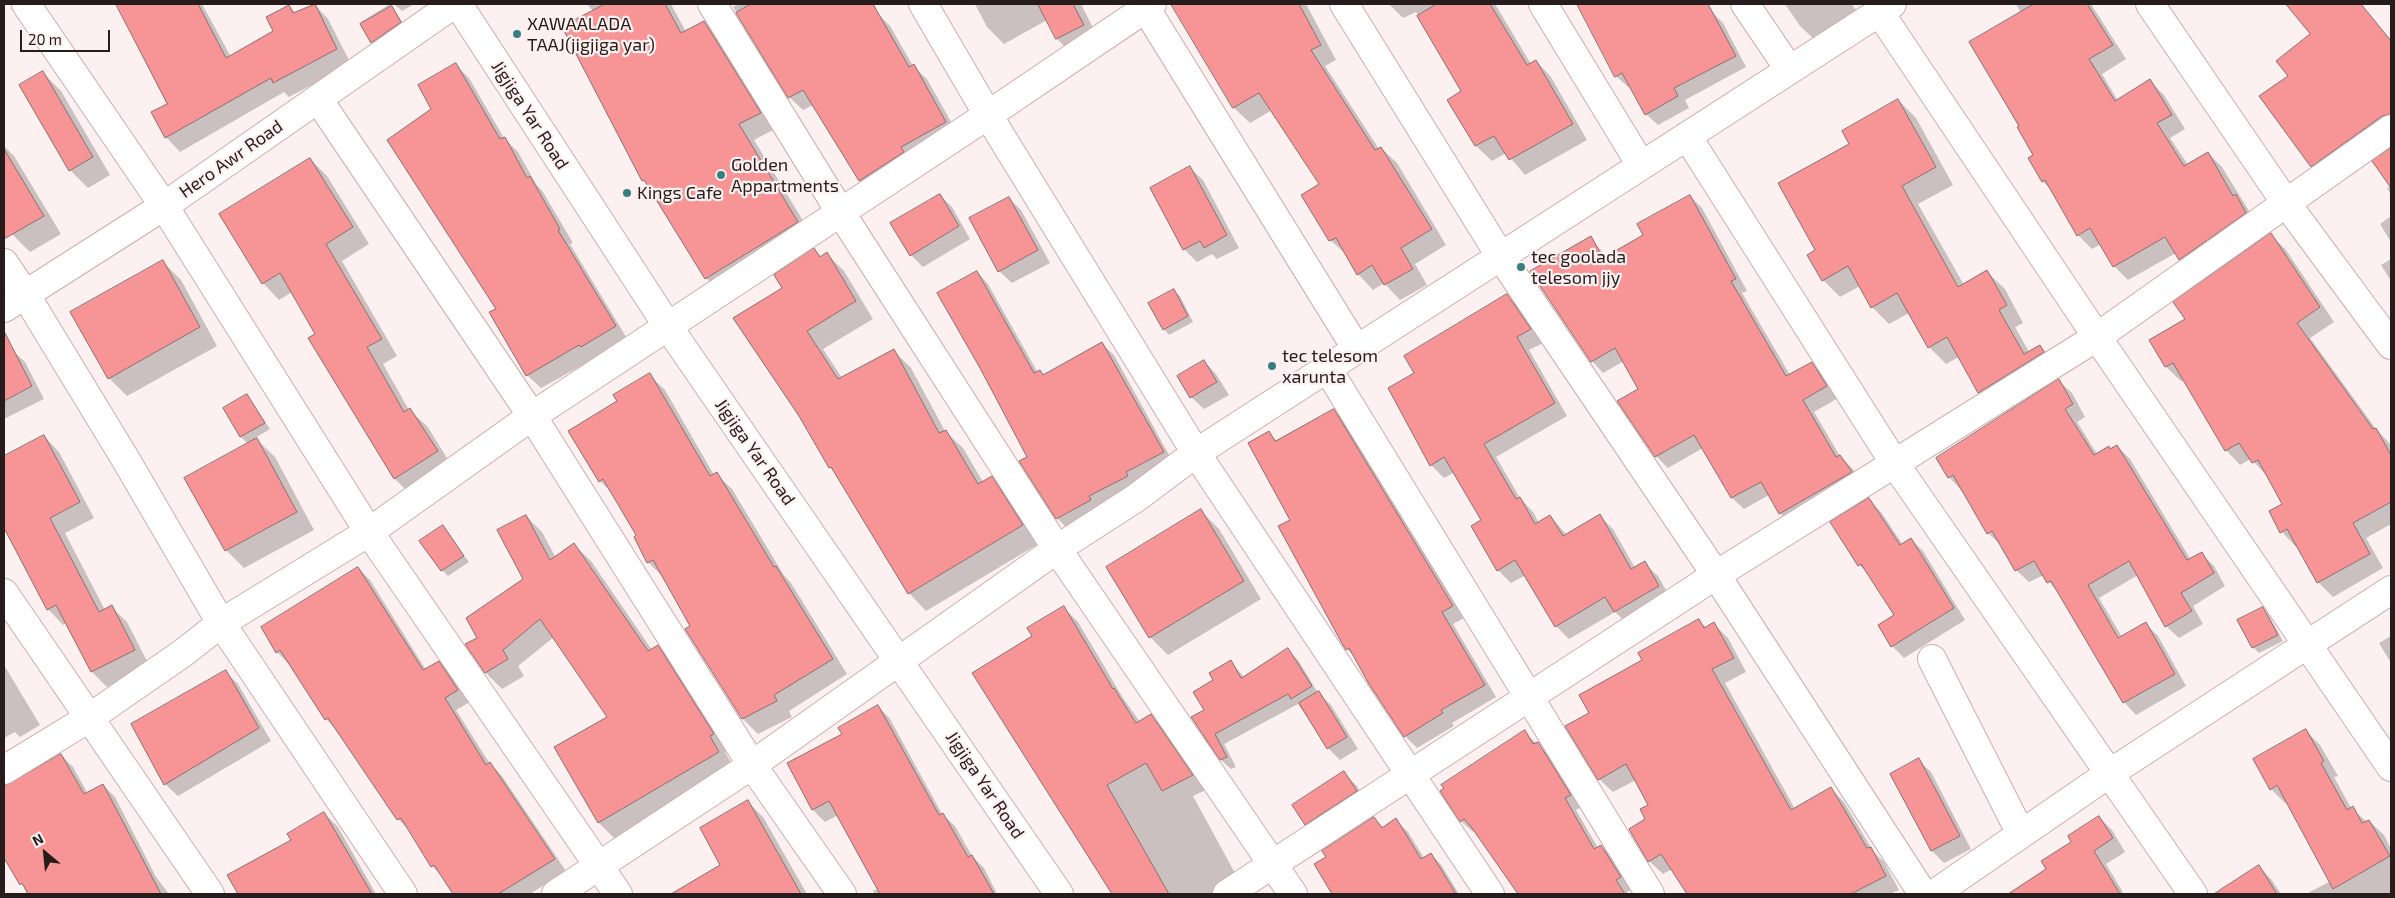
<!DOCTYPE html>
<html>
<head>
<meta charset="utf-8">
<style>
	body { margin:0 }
	#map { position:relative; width:2395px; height:898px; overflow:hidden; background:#fdf0f0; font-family:"Exo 2",sans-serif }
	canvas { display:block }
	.frame { position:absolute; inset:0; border:5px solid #271c1c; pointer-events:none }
	.north { position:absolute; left:20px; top:828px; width:50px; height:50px; -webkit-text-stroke:4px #fdf0f0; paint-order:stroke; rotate:332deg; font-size:14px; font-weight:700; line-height:20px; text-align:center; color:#271c1c }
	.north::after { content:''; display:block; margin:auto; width:18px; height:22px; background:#271c1c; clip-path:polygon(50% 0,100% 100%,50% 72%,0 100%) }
	.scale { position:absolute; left:20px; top:30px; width:90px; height:22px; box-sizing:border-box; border:2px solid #271c1c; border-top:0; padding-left:6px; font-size:15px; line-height:18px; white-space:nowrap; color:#271c1c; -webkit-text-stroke:4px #fdf0f0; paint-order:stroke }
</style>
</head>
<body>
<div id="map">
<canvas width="2395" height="898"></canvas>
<div class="frame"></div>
<div class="north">N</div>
<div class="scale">20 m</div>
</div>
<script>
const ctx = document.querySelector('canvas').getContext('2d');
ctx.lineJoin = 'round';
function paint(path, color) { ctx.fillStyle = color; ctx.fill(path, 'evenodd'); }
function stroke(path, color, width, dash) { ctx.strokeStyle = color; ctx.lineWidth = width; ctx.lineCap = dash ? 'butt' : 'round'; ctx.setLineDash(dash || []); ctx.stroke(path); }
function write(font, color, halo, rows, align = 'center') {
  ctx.font = font + ' "Exo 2",sans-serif'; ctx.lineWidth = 4.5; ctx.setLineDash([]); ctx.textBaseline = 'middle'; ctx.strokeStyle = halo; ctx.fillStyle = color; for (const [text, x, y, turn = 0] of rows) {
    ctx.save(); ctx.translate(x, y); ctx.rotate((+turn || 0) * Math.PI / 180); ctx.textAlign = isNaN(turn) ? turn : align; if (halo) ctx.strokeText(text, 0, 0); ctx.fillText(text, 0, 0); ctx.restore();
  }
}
paint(new Path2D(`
	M 117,4 L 202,4 L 231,57 L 275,31 L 289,6 L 296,13 L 314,4 L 328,19 L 351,64 L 289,97 L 284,92 L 180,152 L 166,137 L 169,105 Z
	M 390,4 L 406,28 L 378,48 L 361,22 Z
	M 394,4 L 414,4 L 402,11 Z
	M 587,4 L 671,4 L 686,32 L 704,22 L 719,38 L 775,129 L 754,140 L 813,237 L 721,294 L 706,278 L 651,187 L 643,180 L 593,11 Z
	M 739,4 L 872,4 L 877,13 L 890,26 L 913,66 L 927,79 L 959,136 L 873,194 L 860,181 L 813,105 L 803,110 L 789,97 L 733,7 Z
	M 975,4 L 1081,4 L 1100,42 L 1074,56 L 1057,39 L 1047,20 L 1004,44 L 987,27 Z
	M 1188,4 L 1306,4 L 1336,60 L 1325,66 L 1379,149 L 1381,148 L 1397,163 L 1446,245 L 1415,264 L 1427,285 L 1400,300 L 1384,283 L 1373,290 L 1358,274 L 1347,255 L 1330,240 L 1321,185 L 1272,110 L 1250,123 L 1234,108 L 1176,10 Z
	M 1389,4 L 1495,4 L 1531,64 L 1536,61 L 1551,77 L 1587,140 L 1525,175 L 1506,153 L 1492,161 L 1476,146 L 1449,100 L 1463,91 L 1416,12 L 1403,18 Z
	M 1578,4 L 1698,4 L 1704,16 L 1712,12 L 1723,23 L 1746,67 L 1685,100 L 1689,108 L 1658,125 L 1646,114 L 1630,86 L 1628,87 L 1616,76 Z
	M 1785,4 L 1852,4 L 1858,13 L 1816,41 L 1800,26 Z
	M 2016,4 L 2091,4 L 2126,59 L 2102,74 L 2118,101 L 2150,81 L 2164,95 L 2185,129 L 2170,138 L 2188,165 L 2208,153 L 2222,167 L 2259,227 L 2194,273 L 2176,253 L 2128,280 L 2114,266 L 2101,244 L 2092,249 L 2078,235 L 2054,192 L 2043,182 L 2029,158 L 2035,155 L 1971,42 L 2021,13 Z
	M 2287,4 L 2345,4 L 2351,11 L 2360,4 L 2391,40 L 2391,132 L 2325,179 L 2312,166 L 2290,76 L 2312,34 Z
	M 456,65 L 469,78 L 504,138 L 518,152 L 536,184 L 543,192 L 573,243 L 570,244 L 628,340 L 541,388 L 527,375 L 498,309 L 433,109 Z
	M 43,73 L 61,91 L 110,175 L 88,188 L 70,170 Z
	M 1898,100 L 1916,118 L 1953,185 L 1918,204 L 1964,285 L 1987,272 L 2005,289 L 2023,323 L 2015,327 L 2029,352 L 2040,346 L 2057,364 L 1997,409 L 1979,392 L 1959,357 L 1946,364 L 1929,347 L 1909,313 L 1889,324 L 1872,307 L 1860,286 L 1840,297 L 1823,280 L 1816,251 L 1851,145 Z
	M 4,146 L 14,156 L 61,234 L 30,252 L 12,234 L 4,220 Z
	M 2391,149 L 2391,195 L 2387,188 L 2391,186 L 2374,162 Z
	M 310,159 L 327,176 L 369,244 L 342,261 L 397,356 L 383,364 L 409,410 L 427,426 L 454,469 L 411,495 L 395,479 L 310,338 L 317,334 L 292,292 L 279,300 L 263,283 Z
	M 1190,168 L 1203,180 L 1239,248 L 1217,259 L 1212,254 L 1197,262 L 1184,249 L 1152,188 Z
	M 940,195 L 952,207 L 970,239 L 923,267 L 911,255 Z
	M 1690,196 L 1702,208 L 1747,291 L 1742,293 L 1790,375 L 1811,363 L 1823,375 L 1838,398 L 1814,412 L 1840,456 L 1852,468 L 1862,484 L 1791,525 L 1780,513 L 1769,495 L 1744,509 L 1732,498 L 1703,448 L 1668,468 L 1656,456 L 1640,390 L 1624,361 L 1603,373 L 1592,361 L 1590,238 L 1607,257 L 1645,236 Z
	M 1009,198 L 1021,210 L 1050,263 L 1012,283 L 999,271 Z
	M 2391,216 L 2391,242 L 2380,224 Z
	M 2271,235 L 2286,250 L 2334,322 L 2310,338 L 2376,429 L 2391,445 L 2391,524 L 2366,538 L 2383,568 L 2333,597 L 2318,582 L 2298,546 L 2296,547 L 2282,532 L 2284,504 L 2268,477 L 2251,459 L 2240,465 L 2226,450 L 2184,380 L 2181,381 L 2166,367 L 2151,340 L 2187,319 Z
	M 814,250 L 822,257 L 827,254 L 844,271 L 873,319 L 823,349 L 842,378 L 893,350 L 911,368 L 945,431 L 963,448 L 983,482 L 992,478 L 1009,495 L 1040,543 L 926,611 L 909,593 L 838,475 L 830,467 L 784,289 Z
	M 2391,259 L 2391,281 L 2381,265 Z
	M 163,262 L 181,280 L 217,346 L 127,396 L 109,378 Z
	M 977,272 L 988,284 L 1038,373 L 1040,372 L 1044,376 L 1102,344 L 1114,355 L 1174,464 L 1069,530 L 1057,518 L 1021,462 L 1029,458 L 981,368 Z
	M 1174,291 L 1180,296 L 1193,322 L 1169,335 L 1164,329 Z
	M 1507,296 L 1520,309 L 1543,343 L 1529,350 L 1567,416 L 1496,457 L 1520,498 L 1533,512 L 1539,523 L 1550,516 L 1567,535 L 1600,516 L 1613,529 L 1635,568 L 1644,563 L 1658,576 L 1671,599 L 1628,624 L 1615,612 L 1569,639 L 1556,626 L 1526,575 L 1511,583 L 1498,570 L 1483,520 L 1455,472 L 1444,478 L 1431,465 L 1416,374 Z
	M 12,350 L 25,362 L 44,399 L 4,419 L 4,354 Z
	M 1204,361 L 1216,374 L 1229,395 L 1204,409 L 1191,397 Z
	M 649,375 L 665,390 L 714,475 L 716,474 L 732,489 L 783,574 L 791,583 L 847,674 L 789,711 L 792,717 L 758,734 L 743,719 L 687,630 L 692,627 L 663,577 L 648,562 L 638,536 L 615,496 L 600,481 L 619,402 Z
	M 2059,381 L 2072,393 L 2085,417 L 2077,422 L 2097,454 L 2117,446 L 2130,459 L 2191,560 L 2202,554 L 2214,566 L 2225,586 L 2193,606 L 2203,624 L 2179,638 L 2166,626 L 2138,575 L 2099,598 L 2122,637 L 2146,624 L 2158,636 L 2186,686 L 2136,715 L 2124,702 L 2059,594 L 2044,575 L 2029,582 L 2016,570 L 2001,545 L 1988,533 L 1961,490 L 1949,477 Z
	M 247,395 L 270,429 L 255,438 L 275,457 L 314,530 L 244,568 L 226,550 L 248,444 L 241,437 Z
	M 1334,410 L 1346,423 L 1464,618 L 1453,624 L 1496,697 L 1452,723 L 1454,726 L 1417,748 L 1405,736 L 1356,658 L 1347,649 L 1291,521 L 1268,432 L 1277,441 Z
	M 44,436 L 59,452 L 94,518 L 65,533 L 105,610 L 111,607 L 127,622 L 149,665 L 107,687 L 92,672 L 66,623 L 63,625 L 48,609 L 4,526 L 4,457 Z
	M 1869,500 L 1881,512 L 1903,545 L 1911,539 L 1923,551 L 1965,620 L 1904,658 L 1892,646 L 1896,616 L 1870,575 L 1859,565 Z
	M 1201,511 L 1219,529 L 1261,599 L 1168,655 L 1150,637 Z
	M 526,516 L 542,532 L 556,558 L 574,545 L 591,561 L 652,650 L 658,647 L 674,663 L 729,750 L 725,752 L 734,768 L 615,839 L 599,823 L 556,747 L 609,718 L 554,637 L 518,666 L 524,676 L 502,689 L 486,673 L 467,645 L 478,638 L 525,579 Z
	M 442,527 L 469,562 L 448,576 L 442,570 Z
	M 358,568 L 370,580 L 426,670 L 438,662 L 451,675 L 470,702 L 456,710 L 490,764 L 502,776 L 566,871 L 530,894 L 454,894 L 443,877 L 432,866 L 410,831 L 398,819 L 338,731 L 326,719 L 289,664 L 277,652 Z
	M 1064,608 L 1078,622 L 1123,698 L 1140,722 L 1150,715 L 1165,729 L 1206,790 L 1193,796 L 1242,886 L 1227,894 L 1113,894 L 974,673 L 1033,637 Z
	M 2262,608 L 2268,614 L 2283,641 L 2259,653 L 2253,647 Z
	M 1699,621 L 1707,628 L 1714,624 L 1728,638 L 1746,672 L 1725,683 L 1795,809 L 1831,789 L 1844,802 L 1873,851 L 1884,862 L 1899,890 L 1890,894 L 1689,894 L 1672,869 L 1663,874 L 1649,861 L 1647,820 L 1650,805 L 1636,780 L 1613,792 L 1599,779 L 1591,713 L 1643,660 Z
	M 2391,636 L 2391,663 L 2379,643 Z
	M 1288,650 L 1298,660 L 1318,693 L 1331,705 L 1358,749 L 1340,760 L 1328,748 L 1298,704 L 1224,744 L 1236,767 L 1231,769 L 1221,760 L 1193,718 L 1206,710 L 1214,680 L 1231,662 L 1244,677 Z
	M 4,665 L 40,725 L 20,737 L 15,732 L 4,738 Z
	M 226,672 L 238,684 L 271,741 L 178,796 L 165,784 Z
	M 878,706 L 890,719 L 942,814 L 955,826 L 972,856 L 984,868 L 997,894 L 875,894 L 873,891 L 879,888 L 838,815 L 825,822 L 813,810 L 788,763 L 844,734 Z
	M 2306,731 L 2320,745 L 2338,776 L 2334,777 L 2351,808 L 2367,822 L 2369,821 L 2384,835 L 2391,849 L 2391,894 L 2306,894 L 2331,881 L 2287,802 L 2285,803 L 2271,789 Z
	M 1524,732 L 1549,755 L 1582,807 L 1576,810 L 1598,848 L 1601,846 L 1613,858 L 1632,889 L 1627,892 L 1628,894 L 1519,894 L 1475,831 L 1473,832 L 1461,821 Z
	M 61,755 L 73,767 L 88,794 L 103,785 L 115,797 L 156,877 L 169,894 L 28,894 L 4,855 L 4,788 Z
	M 1918,760 L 1931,772 L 1971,849 L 1944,863 L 1932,851 L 1891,774 Z
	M 1344,773 L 1356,785 L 1368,803 L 1318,836 L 1306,824 Z
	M 748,802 L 763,817 L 807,894 L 673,894 L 722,865 Z
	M 324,813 L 338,827 L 376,894 L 239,894 L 229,876 L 293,840 Z
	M 2099,817 L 2112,830 L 2125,852 L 2106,864 L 2124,894 L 2011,894 L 2048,869 Z
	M 1374,818 L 1384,828 L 1396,820 L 1408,832 L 1424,858 L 1431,854 L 1442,866 L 1459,894 L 1334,894 L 1316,865 Z
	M 2259,867 L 2271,879 L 2281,894 L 2235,894 L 2230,885 Z`), '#0003');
const building = new Path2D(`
	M 116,4 L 198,4 L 226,58 L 273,31 L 266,17 L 289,5 L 293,13 L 315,4 L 337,49 L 273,83 L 271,78 L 165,138 L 151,112 L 167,104 Z
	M 605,4 L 665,4 L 681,33 L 704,21 L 761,113 L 739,124 L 798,222 L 705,279 L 644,180 L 642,181 L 562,27 Z
	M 751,4 L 873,4 L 909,67 L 914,64 L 946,122 L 901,147 L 904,152 L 859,181 L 803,90 L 788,98 L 736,13 Z
	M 1038,4 L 1073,4 L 1084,25 L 1056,39 Z
	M 1171,4 L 1299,4 L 1321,45 L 1311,50 L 1375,150 L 1381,147 L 1432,229 L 1401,248 L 1413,269 L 1384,285 L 1372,265 L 1357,275 L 1336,238 L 1329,241 L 1301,195 L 1319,184 L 1259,93 L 1233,108 Z
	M 1437,4 L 1490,4 L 1527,65 L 1536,60 L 1573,124 L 1509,160 L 1494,136 L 1475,146 L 1447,100 L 1461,91 L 1417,16 Z
	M 1577,4 L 1708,4 L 1736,56 L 1674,88 L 1678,96 L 1645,115 L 1622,73 L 1615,77 Z
	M 2034,4 L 2087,4 L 2113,45 L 2089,59 L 2115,101 L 2150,79 L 2172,115 L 2157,123 L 2184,166 L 2208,152 L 2233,196 L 2236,194 L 2246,213 L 2179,260 L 2165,237 L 2113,267 L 2090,228 L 2077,236 L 2045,180 L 2042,182 L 2028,158 L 2033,155 L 2017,127 L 2019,126 L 1969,42 Z
	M 2286,4 L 2361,4 L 2391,41 L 2391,114 L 2382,116 L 2311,167 L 2259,96 L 2288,76 L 2276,61 L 2310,34 Z
	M 392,6 L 401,22 L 371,43 L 360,24 Z
	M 456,63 L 500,139 L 505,137 L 527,178 L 530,176 L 560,229 L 558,230 L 616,326 L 581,347 L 579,345 L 526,376 L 489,312 L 496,309 L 387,140 L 431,109 L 418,85 Z
	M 43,71 L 93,157 L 69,171 L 19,85 Z
	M 1898,99 L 1936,167 L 1902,186 L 1958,287 L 1987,270 L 2007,305 L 1999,310 L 2024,354 L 2040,345 L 2044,352 L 1978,393 L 1947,337 L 1928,348 L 1897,293 L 1871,308 L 1848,266 L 1822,281 L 1807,255 L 1815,250 L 1778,183 L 1849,144 L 1842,131 Z
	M 2391,148 L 2391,188 L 2372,161 Z
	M 4,149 L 44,216 L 4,239 Z
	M 310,158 L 353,227 L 326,244 L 382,339 L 367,347 L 404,412 L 410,408 L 438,451 L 394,479 L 308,338 L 315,334 L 280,273 L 262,284 L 219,214 Z
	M 1190,166 L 1227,235 L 1204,248 L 1200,241 L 1183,250 L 1150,188 Z
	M 940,194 L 959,226 L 910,256 L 890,223 Z
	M 1690,195 L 1736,279 L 1731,281 L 1786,376 L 1812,362 L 1827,386 L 1803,400 L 1836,457 L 1840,455 L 1852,472 L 1779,514 L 1761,482 L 1731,498 L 1694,435 L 1655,457 L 1617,401 L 1638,389 L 1615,348 L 1591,362 L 1530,271 L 1591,236 L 1603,258 L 1643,235 L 1637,224 Z
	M 1009,197 L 1038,250 L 998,272 L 969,218 Z
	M 2271,233 L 2320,307 L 2297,323 L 2373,429 L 2376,428 L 2391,455 L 2391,502 L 2353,523 L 2370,554 L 2317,583 L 2287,529 L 2280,533 L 2269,511 L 2282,504 L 2258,460 L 2252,463 L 2239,443 L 2225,451 L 2173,363 L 2165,367 L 2149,340 L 2185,319 L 2173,302 Z
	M 814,248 L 820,257 L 827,252 L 856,301 L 807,331 L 838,379 L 894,349 L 939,433 L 946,430 L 978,484 L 992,476 L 1023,525 L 908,594 L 831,467 L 829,468 L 799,416 L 733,318 L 782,288 L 774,275 Z
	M 163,260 L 200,327 L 108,379 L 70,312 Z
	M 977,271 L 1034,373 L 1040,370 L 1043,375 L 1102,342 L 1164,452 L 1126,472 L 1128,476 L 1089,496 L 1091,500 L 1056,519 L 1019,461 L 1027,457 L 980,368 L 937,293 Z
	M 1174,289 L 1188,316 L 1163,330 L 1148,303 Z
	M 1507,294 L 1531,329 L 1517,337 L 1555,403 L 1484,444 L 1516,499 L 1520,497 L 1535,524 L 1550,515 L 1563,536 L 1600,514 L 1631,569 L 1645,561 L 1659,586 L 1614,612 L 1605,597 L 1555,627 L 1515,560 L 1497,571 L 1471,526 L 1481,520 L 1444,457 L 1430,466 L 1388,388 L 1414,373 L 1404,356 Z
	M 4,331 L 32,386 L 4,401 Z
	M 1204,360 L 1217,382 L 1190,398 L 1177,376 Z
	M 650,373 L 710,476 L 717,472 L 774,567 L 776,566 L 833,659 L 774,695 L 777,701 L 742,719 L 685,629 L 690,626 L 653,560 L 647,563 L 634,537 L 636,535 L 603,479 L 599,482 L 568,431 L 617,401 L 613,395 Z
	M 2059,379 L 2073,404 L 2065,409 L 2094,455 L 2109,446 L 2110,449 L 2117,445 L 2187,560 L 2202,552 L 2214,573 L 2181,593 L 2192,611 L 2165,627 L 2129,561 L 2088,585 L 2118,638 L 2146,622 L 2175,674 L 2123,703 L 2051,581 L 2047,583 L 2034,561 L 2015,571 L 1992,531 L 1987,534 L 1953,475 L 1948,478 L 1936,458 Z
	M 247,394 L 265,423 L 240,437 L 223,408 Z
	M 1334,409 L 1453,606 L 1442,612 L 1485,685 L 1441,710 L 1443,713 L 1404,737 L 1369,684 L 1349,648 L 1346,650 L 1344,647 L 1278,526 L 1290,520 L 1248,443 L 1269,431 L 1275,441 Z
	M 44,435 L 80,502 L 50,518 L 99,612 L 112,605 L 135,650 L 91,672 L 56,605 L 47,610 L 4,528 L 4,456 Z
	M 257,438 L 297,512 L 225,551 L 184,478 Z
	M 1869,498 L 1900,545 L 1911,538 L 1954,608 L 1891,647 L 1878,625 L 1894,615 L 1861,564 L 1858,566 L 1830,522 Z
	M 1201,509 L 1244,581 L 1149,638 L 1106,567 Z
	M 526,515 L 550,560 L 574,543 L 648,651 L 658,645 L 714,734 L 710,736 L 719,752 L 598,823 L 554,747 L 607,717 L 540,619 L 503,650 L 508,659 L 485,673 L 465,644 L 477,638 L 466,618 L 523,579 L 497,530 Z
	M 443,525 L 464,556 L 441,571 L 419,541 Z
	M 358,567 L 423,670 L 439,661 L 458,690 L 445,698 L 486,765 L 490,762 L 555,859 L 498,894 L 453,894 L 434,865 L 431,867 L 401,818 L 397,820 L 328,718 L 325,720 L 280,650 L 276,653 L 261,627 Z
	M 1064,606 L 1113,689 L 1114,688 L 1136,723 L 1151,714 L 1193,775 L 1162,791 L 1146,763 L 1107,785 L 1169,894 L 1112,894 L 972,673 L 1032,636 L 1027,628 Z
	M 2263,607 L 2278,635 L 2252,648 L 2237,620 Z
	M 1699,619 L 1704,628 L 1714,622 L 1734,658 L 1712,669 L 1791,810 L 1831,787 L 1867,848 L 1871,847 L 1886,876 L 1851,894 L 1687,894 L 1661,854 L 1648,862 L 1629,829 L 1645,819 L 1640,809 L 1648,805 L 1626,764 L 1598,780 L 1565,726 L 1589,713 L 1579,695 L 1642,660 L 1638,653 Z
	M 1288,648 L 1312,686 L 1291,699 L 1288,694 L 1215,734 L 1227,757 L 1220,760 L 1191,717 L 1204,710 L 1193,692 L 1213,680 L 1209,673 L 1231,660 L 1241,678 Z
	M 226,670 L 259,728 L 164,785 L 131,724 Z
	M 1319,691 L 1347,737 L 1327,749 L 1299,703 Z
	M 878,705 L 939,815 L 943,813 L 968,857 L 972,855 L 994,894 L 880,894 L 829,801 L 812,810 L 787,763 L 842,734 L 838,728 Z
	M 2306,729 L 2324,761 L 2321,763 L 2347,810 L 2353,806 L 2362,823 L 2369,820 L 2390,856 L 2333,889 L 2277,785 L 2270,790 L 2253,759 Z
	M 1525,730 L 1533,744 L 1538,742 L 1571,795 L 1565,798 L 1594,849 L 1601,845 L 1621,877 L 1616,880 L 1625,894 L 1518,894 L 1472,828 L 1464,819 L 1460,822 L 1440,791 L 1444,788 L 1441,785 Z
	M 61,754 L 84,794 L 103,784 L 161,894 L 28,894 L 22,883 L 20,885 L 4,858 L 4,787 Z
	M 1919,758 L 1960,836 L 1931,851 L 1890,774 Z
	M 1344,771 L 1357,791 L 1305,825 L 1292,805 Z
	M 748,800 L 801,894 L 671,894 L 720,865 L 700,828 Z
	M 324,812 L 372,894 L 238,894 L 227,875 L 291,840 L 287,834 Z
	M 2099,816 L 2113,838 L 2094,851 L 2120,894 L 2008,894 L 2046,869 L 2041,861 L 2071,842 L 2068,836 Z
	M 1374,817 L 1382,828 L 1396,818 L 1421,859 L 1431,853 L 1456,894 L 1332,894 L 1314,864 L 1326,857 L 1322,851 Z
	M 2259,865 L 2277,894 L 2214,894 Z`);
paint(building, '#f69496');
stroke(building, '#8b6e6e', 1);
const minor = new Path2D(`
	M 26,4 L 164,206 L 369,532 L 618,894
	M 458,4 L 669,328 L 1059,894
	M 712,4 L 841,213 L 1057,549 L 1293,894
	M 923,4 L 988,115 L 1196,453 L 1490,894
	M 1143,4 L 1356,348
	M 1344,4 L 1501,257 L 1716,575 L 1923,894
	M 1543,4 L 1641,165
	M 1745,4 L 1789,69
	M 2150,4 L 2286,203 L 2391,345
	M 1880,13 L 2097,337 L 2391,767
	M 318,99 L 532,416 L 752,765 L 842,894
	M 1687,136 L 1895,464 L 2193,894
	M 4,263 L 25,294 L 126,460 L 221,623 L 403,894
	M 1327,368 L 1650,894
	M 4,593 L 210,894
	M 1932,659 L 2021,834
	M 4,770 L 89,718 L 183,653 L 221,623 L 369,532 L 532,416 L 988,115 L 1152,4
	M 556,894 L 752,765 L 1057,549 L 1136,498 L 1196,453 L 1892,4
	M 1227,894 L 1716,575 L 2097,337 L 2391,129
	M 1934,894 L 2110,773 L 2391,590`);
const major = new Path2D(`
	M 4,308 L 164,206 L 454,4`);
stroke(minor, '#ccadad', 30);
stroke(major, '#ccadad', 30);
stroke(minor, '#fff', 28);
stroke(major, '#fff', 28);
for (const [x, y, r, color] of [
	[517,34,5,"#367f82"],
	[721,175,5,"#367f82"],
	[627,193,5,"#367f82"],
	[1521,267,5,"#367f82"],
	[1272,366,5,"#367f82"]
]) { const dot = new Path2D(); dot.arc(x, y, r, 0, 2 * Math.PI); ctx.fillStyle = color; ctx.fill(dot); stroke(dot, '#fdf0f0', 2); }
write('18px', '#271c1c', '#fdf0f0', [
	["XAWAALADA",527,24],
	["TAAJ(jigjiga yar)",527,45],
	["Golden",731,165],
	["Appartments",731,186],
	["Kings Cafe",637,193],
	["tec goolada",1531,257],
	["telesom jjy",1531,278],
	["tec telesom",1282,356],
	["xarunta",1282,377]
], 'left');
write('18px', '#271c1c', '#fdf0f0', [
	["Jigjiga Yar Road",530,115,57],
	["Hero Awr Road",231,159,-35],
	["Jigjiga Yar Road",755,452,55],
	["Jigjiga Yar Road",985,785,56]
]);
</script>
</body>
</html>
